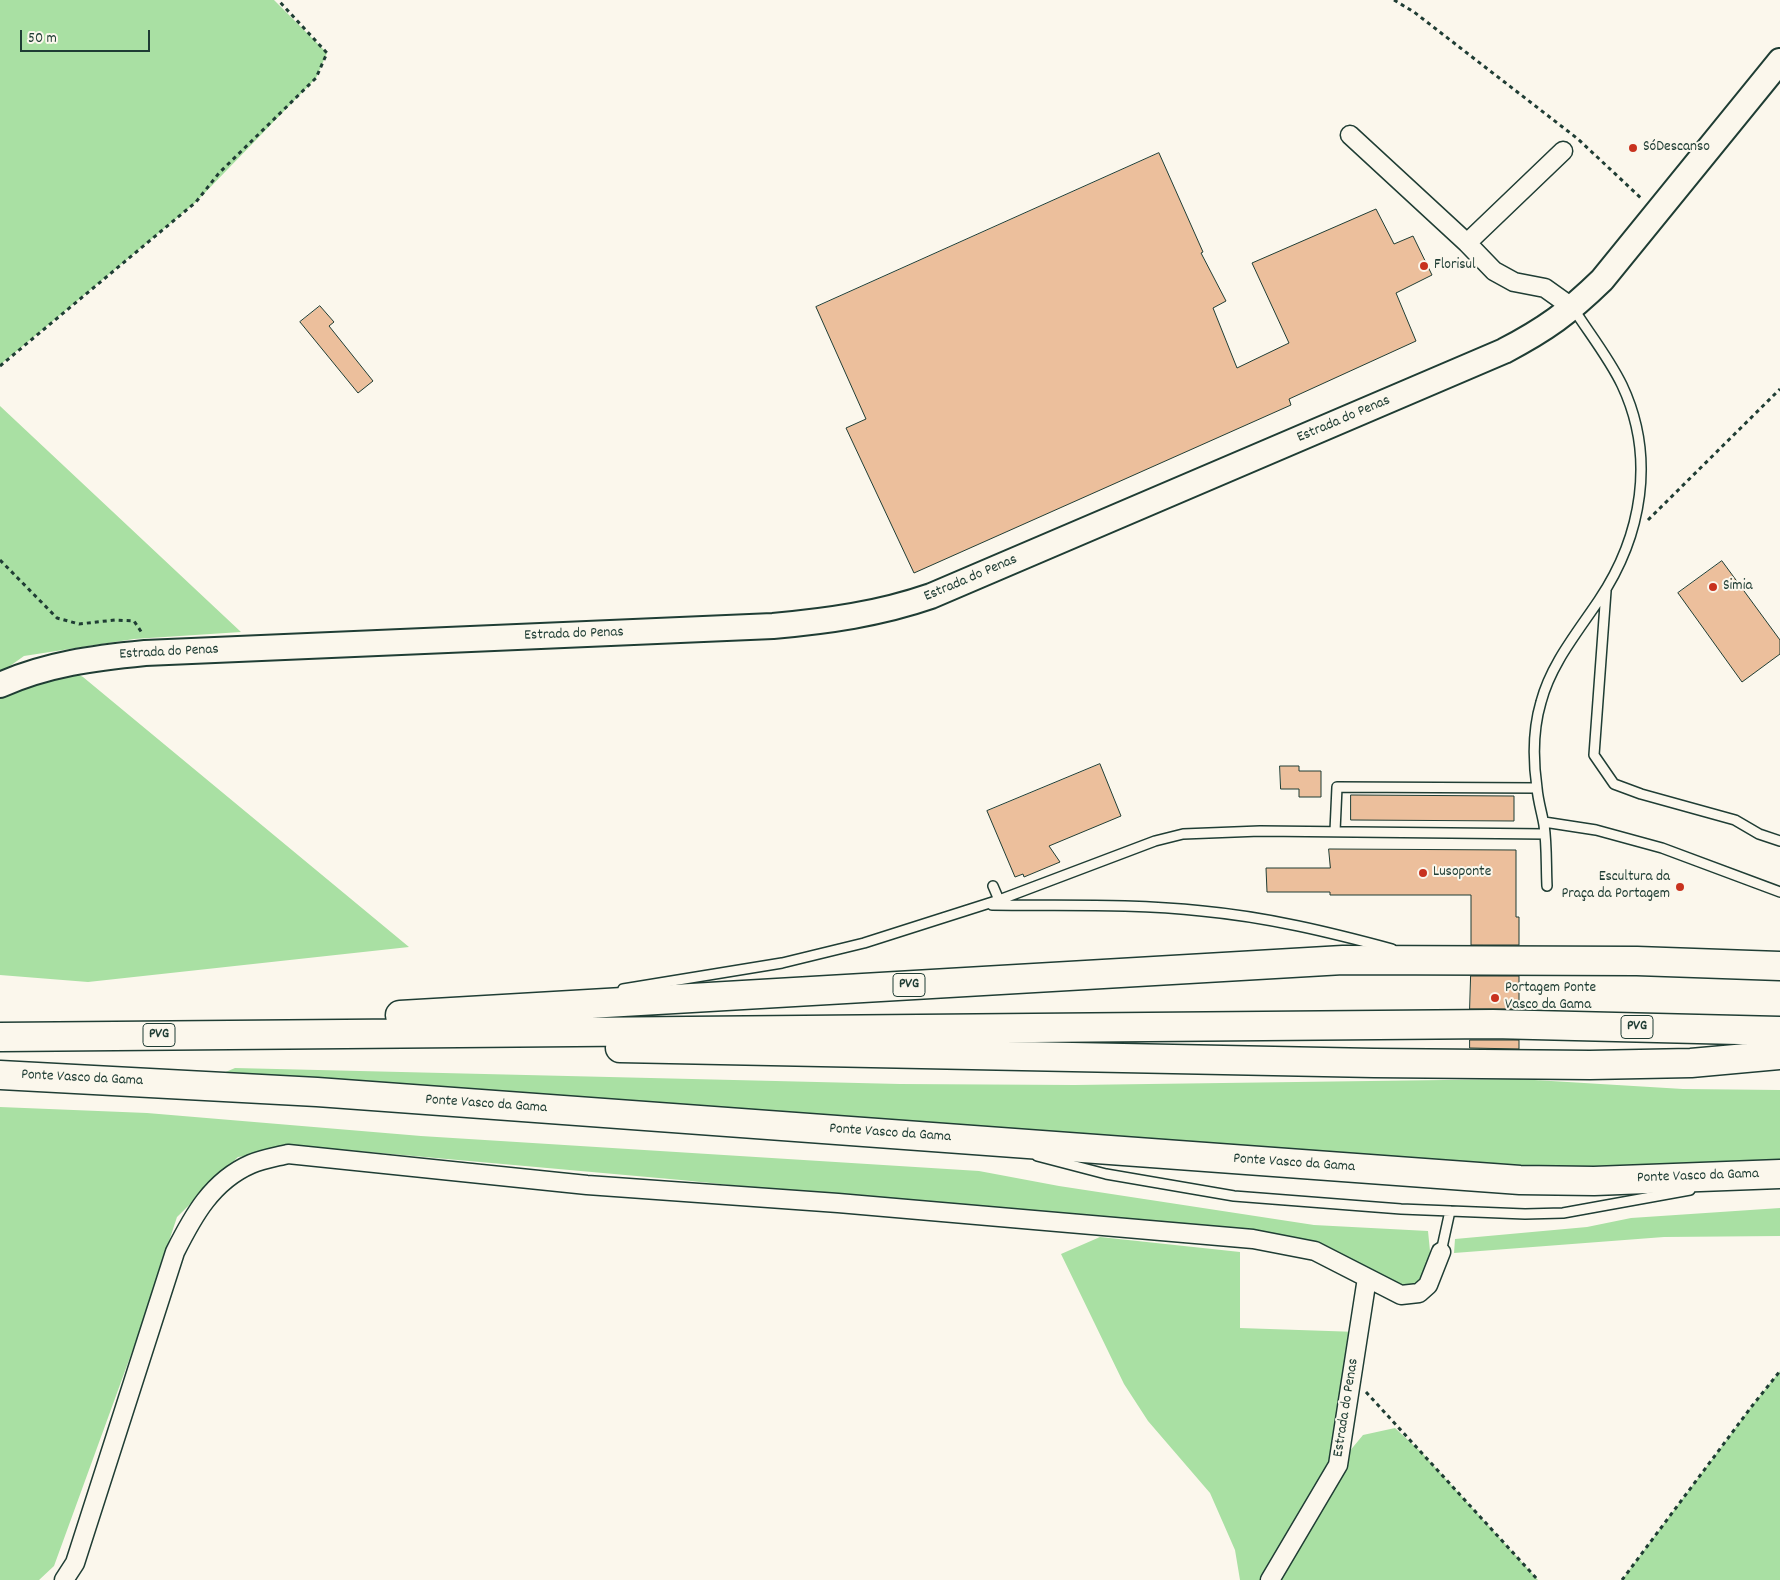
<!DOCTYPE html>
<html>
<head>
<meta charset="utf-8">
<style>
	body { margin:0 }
	#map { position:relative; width:1780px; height:1580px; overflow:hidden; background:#fbf7ec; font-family:Dekko,sans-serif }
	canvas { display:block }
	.scale { position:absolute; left:20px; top:30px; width:130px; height:22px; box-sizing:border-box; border:2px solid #1f3d34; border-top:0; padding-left:6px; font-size:15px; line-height:18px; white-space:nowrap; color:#1f3d34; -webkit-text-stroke:4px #fbf7ec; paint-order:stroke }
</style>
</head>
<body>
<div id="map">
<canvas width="1780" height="1580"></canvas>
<div class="scale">50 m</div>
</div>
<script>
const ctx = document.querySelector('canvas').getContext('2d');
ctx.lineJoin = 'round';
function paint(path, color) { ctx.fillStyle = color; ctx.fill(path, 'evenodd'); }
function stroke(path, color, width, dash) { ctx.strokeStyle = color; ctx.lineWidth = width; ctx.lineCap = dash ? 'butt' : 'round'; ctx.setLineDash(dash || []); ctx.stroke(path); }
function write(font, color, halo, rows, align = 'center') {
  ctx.font = font + ' Dekko,sans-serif'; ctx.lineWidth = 4; ctx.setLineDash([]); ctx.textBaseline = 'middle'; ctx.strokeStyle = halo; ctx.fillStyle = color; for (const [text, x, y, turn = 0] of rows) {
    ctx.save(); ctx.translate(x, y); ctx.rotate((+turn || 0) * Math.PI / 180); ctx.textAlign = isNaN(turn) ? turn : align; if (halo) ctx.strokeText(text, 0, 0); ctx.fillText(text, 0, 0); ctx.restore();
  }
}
paint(new Path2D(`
	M 0,0 L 274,0 L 327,53 L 316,78 L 196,202 L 0,365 Z
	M 0,406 L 241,632 L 134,639 L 24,656 L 0,673 Z
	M 69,670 L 83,677 L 409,947 L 88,982 L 0,975 L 0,699 L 23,683 Z
	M 235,1068 L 900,1084 L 1075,1085 L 1518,1079 L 1683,1089 L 1780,1090 L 1780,1163 L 1607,1171 L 1350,1163 L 221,1074 Z
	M 0,1107 L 147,1113 L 421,1136 L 979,1171 L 1059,1186 L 1314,1225 L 1428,1231 L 1430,1251 L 1429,1274 L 1408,1288 L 1318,1245 L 681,1180 L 313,1147 L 238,1157 L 177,1217 L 137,1338 L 54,1566 L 39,1580 L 0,1580 Z
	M 1780,1208 L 1780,1236 L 1664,1237 L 1454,1253 L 1455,1239 L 1587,1227 L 1631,1218 Z
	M 1100,1237 L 1240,1252 L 1240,1328 L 1358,1332 L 1339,1464 L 1363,1435 L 1395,1428 L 1421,1452 L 1538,1580 L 1240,1580 L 1235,1550 L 1210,1493 L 1148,1421 L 1124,1384 L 1061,1254 Z
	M 1780,1371 L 1780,1580 L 1622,1580 L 1752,1406 Z`), '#a9e0a3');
const building = new Path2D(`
	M 1159,153 L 1203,252 L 1201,253 L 1226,301 L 1213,308 L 1237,368 L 1289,343 L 1252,263 L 1376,209 L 1394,244 L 1413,236 L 1432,275 L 1396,293 L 1416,341 L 1289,399 L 1291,405 L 914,573 L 846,428 L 866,419 L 816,307 Z
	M 320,306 L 334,322 L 329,326 L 373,381 L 358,393 L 300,322 Z
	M 1722,561 L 1780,640 L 1780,654 L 1742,682 L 1678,593 Z
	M 1100,764 L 1121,816 L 1049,846 L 1060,862 L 1024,877 L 1023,874 L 1015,877 L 987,811 Z
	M 1280,766 L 1299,766 L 1299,771 L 1321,771 L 1321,797 L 1299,797 L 1299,789 L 1281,789 Z
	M 1351,795 L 1514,796 L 1514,821 L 1351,820 Z
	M 1329,849 L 1516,850 L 1516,917 L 1519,917 L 1519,945 L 1471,945 L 1471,895 L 1330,895 L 1330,892 L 1267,892 L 1266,868 L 1330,868 Z
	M 1471,976 L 1519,976 L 1519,1009 L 1470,1009 Z
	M 1470,1040 L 1519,1040 L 1519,1049 L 1470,1048 Z`);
paint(building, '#ecbf9c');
stroke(building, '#1f3d34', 1);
const lane = new Path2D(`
	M 1606,591 L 1594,755 L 1614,784 L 1641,794 L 1735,820 L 1759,834 L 1780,841
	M 1544,822 L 1596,830 L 1662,848 L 1780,892
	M 1335,831 L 1337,787 L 1537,788
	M 993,886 L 999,900
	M 1547,886 C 1546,866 1547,845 1544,825 C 1542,813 1538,801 1537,788 C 1533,760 1533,729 1541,702 C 1551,664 1577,633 1599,600 C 1642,536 1656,457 1622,385 C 1609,358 1589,333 1573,308
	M 992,905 C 1062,906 1132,903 1202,911 C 1267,917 1329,932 1392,949
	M 623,989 L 782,963 L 864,943 L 999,900 L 1155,841 L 1183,834 L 1260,831 L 1545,834
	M 1037,1156 L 1106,1174 L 1234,1196 L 1401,1209 L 1525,1214 L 1563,1213 L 1690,1190
	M 1441,1252 L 1450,1211`);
const street = new Path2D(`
	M 1350,135 L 1467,243 L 1494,271 L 1514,282 L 1545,288 L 1573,308
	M 1467,243 L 1563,151
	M 64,1580 L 75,1563 L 175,1252 C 193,1216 212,1181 251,1164 C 263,1159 276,1157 288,1154 L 587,1185 L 838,1203 L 1253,1239 L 1315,1251 L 1401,1295 L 1419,1293 L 1428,1285 L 1441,1252
	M 1270,1580 L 1338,1465 L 1367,1278`);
const secondary = new Path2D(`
	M 0,685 C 47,664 94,658 145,653 L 773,626 C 828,621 879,614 931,596 L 1504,351 C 1546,329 1568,313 1602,280 L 1780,61`);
const highway = new Path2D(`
	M 400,1015 L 1343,960 L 1637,961 L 1780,966
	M 0,1037 L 1493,1024 L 1780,1031
	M 620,1048 L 1374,1063 L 1590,1065 L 1691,1063 L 1780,1055
	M 0,1075 L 317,1092 L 1520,1180 L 1594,1181 L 1780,1174`);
stroke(lane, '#1f3d34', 12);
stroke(street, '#1f3d34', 21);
stroke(secondary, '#1f3d34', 28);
stroke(highway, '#1f3d34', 31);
stroke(new Path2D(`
	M 1394,0 L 1414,12 L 1578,139 L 1643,200
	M 0,366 L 196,202 L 219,173 L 316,78 L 327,53 L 278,0
	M 1648,520 L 1780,389
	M 0,560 L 57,618 L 79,624 L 115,620 L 134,621 L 142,633
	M 1366,1392 L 1538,1580
	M 1622,1580 L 1752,1406 L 1780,1371`), '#1f3d34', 3, [4, 4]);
stroke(lane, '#fbf7ec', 9);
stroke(street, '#fbf7ec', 18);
stroke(secondary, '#fbf7ec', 24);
stroke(highway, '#fbf7ec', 28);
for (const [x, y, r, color] of [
	[1633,148,5,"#c8321e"],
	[1424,266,5,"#c8321e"],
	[1713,587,5,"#c8321e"],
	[1423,873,5,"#c8321e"],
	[1680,887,5,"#c8321e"],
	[1495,998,5,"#c8321e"]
]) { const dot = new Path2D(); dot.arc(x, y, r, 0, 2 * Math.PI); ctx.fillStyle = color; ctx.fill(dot); stroke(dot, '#fbf7ec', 2); }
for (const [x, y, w] of [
	[909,985,32],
	[1637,1027,32],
	[159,1035,32]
]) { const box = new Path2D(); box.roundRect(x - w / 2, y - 11.5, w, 23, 4); ctx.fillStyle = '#fbf7ec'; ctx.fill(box); stroke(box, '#1f3d34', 1); }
write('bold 14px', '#1f3d34', null, [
	["PVG",909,985],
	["PVG",1637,1027],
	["PVG",159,1035]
]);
write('15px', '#1f3d34', '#fbf7ec', [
	["SóDescanso",1643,148],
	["Florisul",1434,266],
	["Simia",1723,587],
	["Lusoponte",1433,873],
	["Escultura da",1670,878,"right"],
	["Praça da Portagem",1670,895,"right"],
	["Portagem Ponte",1505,989],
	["Vasco da Gama",1505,1006]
], 'left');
write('15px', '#1f3d34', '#fbf7ec', [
	["Estrada do Penas",1344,420,-23],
	["Estrada do Penas",971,579,-23],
	["Estrada do Penas",574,635,-2],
	["Estrada do Penas",169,653,-3],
	["Ponte Vasco da Gama",82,1079,3],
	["Ponte Vasco da Gama",486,1105,4],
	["Ponte Vasco da Gama",890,1134,4],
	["Ponte Vasco da Gama",1294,1164,4],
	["Ponte Vasco da Gama",1698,1177,-2],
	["Estrada do Penas",1347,1408,-81]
]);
</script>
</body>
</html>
